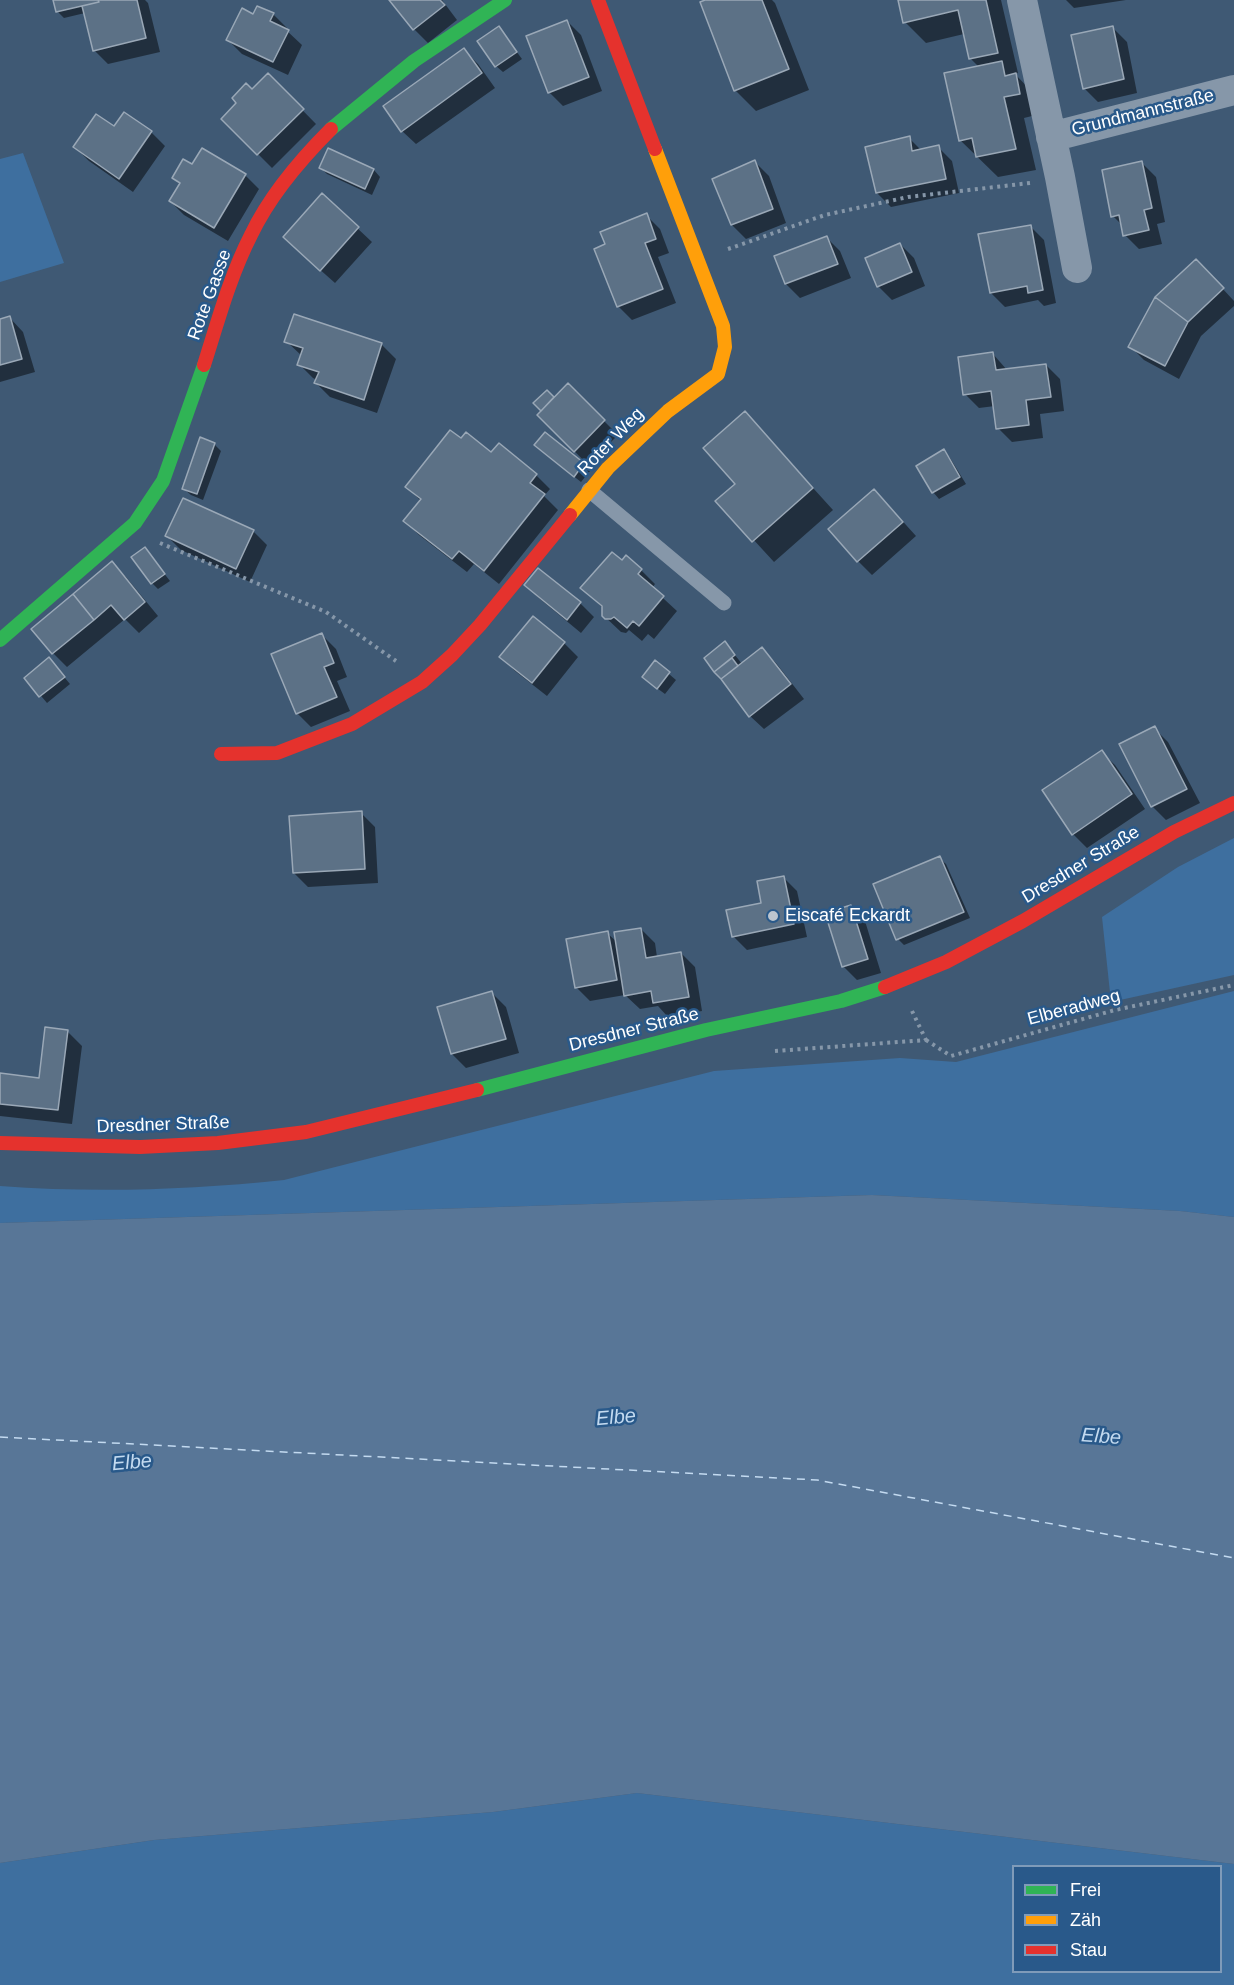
<!DOCTYPE html>
<html>
<head>
<meta charset="utf-8">
<style>
	body { margin:0 }
	#map { position:relative; width:1234px; height:1985px; overflow:hidden; background:#3f5974; font-family:Helvetica,sans-serif }
	canvas { display:block }
	.legend { position:absolute; left:1012px; top:1865px; width:210px; height:108px; box-sizing:border-box; background:#29598a; border:2px solid #7f9bb9; margin:0; padding:8px 10px; list-style:none; font-size:18px; color:#fff }
	.legend li { display:flex; align-items:center; gap:12px; height:30px }
	.legend b { width:30px; border:2px solid #7f9bb9 }
</style>
</head>
<body>
<div id="map">
<canvas width="1234" height="1985"></canvas>
<ul class="legend">
<li><b style="height:8px;background:#30b455"></b>Frei</li>
<li><b style="height:8px;background:#ff9f0a"></b>Zäh</li>
<li><b style="height:8px;background:#e5322d"></b>Stau</li>
</ul>
</div>
<script>
const ctx = document.querySelector('canvas').getContext('2d');
ctx.lineJoin = 'round';
function paint(path, color) { ctx.fillStyle = color; ctx.fill(path, 'evenodd'); }
function stroke(path, color, width, dash) { ctx.strokeStyle = color; ctx.lineWidth = width; ctx.lineCap = dash ? 'butt' : 'round'; ctx.setLineDash(dash || []); ctx.stroke(path); }
function write(font, color, halo, rows, align = 'center') {
  ctx.font = font + ' Helvetica,sans-serif'; ctx.lineWidth = 5; ctx.setLineDash([]); ctx.textBaseline = 'middle'; ctx.strokeStyle = halo; ctx.fillStyle = color; for (const [text, x, y, turn = 0] of rows) {
    ctx.save(); ctx.translate(x, y); ctx.rotate((+turn || 0) * Math.PI / 180); ctx.textAlign = isNaN(turn) ? turn : align; if (halo) ctx.strokeText(text, 0, 0); ctx.fillText(text, 0, 0); ctx.restore();
  }
}
paint(new Path2D(`
	M 23,153 L 64,263 L 0,282 L 0,159 Z
	M 1234,838 L 1234,975 L 1111,1002 L 1102,917 L 1178,867 Z
	M 1234,991 L 1234,1217 L 1180,1211 L 872,1195 L 0,1223 L 0,1186 C 94,1193 190,1190 284,1180 L 714,1071 L 900,1058 L 956,1062 Z
	M 637,1793 L 1234,1864 L 1234,1985 L 0,1985 L 0,1863 L 154,1840 L 493,1812 ZM 1014,1866 L 1220,1866 L 1220,1972 L 1014,1972 Z`), '#3e6f9f');
paint(new Path2D(`
	M 872,1195 L 1180,1211 L 1234,1217 L 1234,1864 L 637,1793 L 493,1812 L 154,1840 L 0,1863 L 0,1223 Z`), '#587697');
paint(new Path2D(`
	M 55,0 L 145,0 L 148,3 L 160,52 L 108,64 L 94,50 L 85,13 L 64,18 L 58,12 Z
	M 391,0 L 442,0 L 457,20 L 428,43 L 414,29 Z
	M 709,0 L 772,0 L 775,3 L 809,90 L 756,111 L 735,90 Z
	M 900,0 L 1001,0 L 1018,73 L 1015,74 L 1036,96 L 1040,114 L 1024,118 L 1036,170 L 998,177 L 960,140 L 979,67 L 970,58 L 964,34 L 926,43 L 905,22 Z
	M 1066,0 L 1126,0 L 1074,8 Z
	M 273,14 L 287,28 L 286,30 L 302,45 L 288,75 L 242,54 L 228,40 L 254,16 Z
	M 567,21 L 581,35 L 602,91 L 563,106 L 549,92 Z
	M 499,28 L 522,59 L 503,72 L 496,66 Z
	M 1113,28 L 1127,42 L 1137,93 L 1098,102 L 1084,88 Z
	M 464,50 L 478,64 L 495,88 L 416,144 L 402,131 Z
	M 268,75 L 316,124 L 272,168 L 223,119 Z
	M 124,114 L 151,132 L 165,146 L 133,192 L 89,161 L 75,147 L 114,128 Z
	M 909,138 L 922,151 L 938,147 L 952,161 L 959,193 L 891,207 L 877,193 Z
	M 329,150 L 374,170 L 380,177 L 372,195 L 327,174 L 320,167 Z
	M 755,162 L 769,176 L 786,223 L 746,239 L 732,225 L 714,180 Z
	M 1142,163 L 1156,177 L 1165,222 L 1157,224 L 1162,244 L 1139,249 L 1125,235 L 1123,226 L 1113,216 Z
	M 193,166 L 245,175 L 259,189 L 228,241 L 184,215 L 170,201 L 180,185 L 174,178 Z
	M 322,195 L 372,242 L 335,283 L 299,251 Z
	M 646,215 L 660,229 L 669,253 L 658,257 L 676,303 L 632,320 L 618,306 L 607,245 Z
	M 1030,226 L 1044,240 L 1056,303 L 1044,306 L 1038,300 L 1005,307 L 991,293 Z
	M 826,237 L 840,251 L 851,278 L 800,298 L 786,284 L 776,257 Z
	M 900,244 L 914,258 L 925,286 L 892,300 L 878,286 Z
	M 1210,275 L 1234,301 L 1234,306 L 1201,336 L 1179,379 L 1144,360 L 1130,346 Z
	M 295,316 L 382,345 L 396,359 L 377,413 L 330,397 L 316,383 L 317,380 L 313,378 L 299,364 L 302,356 L 286,341 Z
	M 9,317 L 23,332 L 35,372 L 0,382 L 0,320 Z
	M 993,354 L 1007,370 L 1046,365 L 1060,379 L 1064,411 L 1040,414 L 1043,438 L 1012,442 L 998,428 L 995,406 L 979,408 L 965,394 Z
	M 568,385 L 618,435 L 588,465 L 539,415 L 542,411 L 547,392 L 554,400 Z
	M 745,413 L 833,510 L 774,562 L 718,501 L 737,484 Z
	M 545,434 L 590,471 L 581,482 L 543,452 Z
	M 461,440 L 492,454 L 499,446 L 536,475 L 550,489 L 544,496 L 558,510 L 499,584 L 474,564 L 467,572 L 419,535 L 405,521 L 421,501 L 407,487 Z
	M 214,444 L 221,451 L 203,500 L 191,495 L 184,489 Z
	M 944,451 L 950,458 L 966,484 L 939,499 L 933,492 Z
	M 888,505 L 916,536 L 872,575 L 858,561 Z
	M 253,531 L 267,545 L 250,582 L 181,550 L 167,536 Z
	M 145,549 L 170,581 L 158,589 L 152,583 Z
	M 622,562 L 641,570 L 655,584 L 652,588 L 677,611 L 654,639 L 648,634 L 642,641 L 629,630 L 626,633 L 621,632 L 603,615 L 603,608 L 582,588 Z
	M 112,563 L 126,577 L 158,616 L 139,633 L 125,619 L 67,667 L 53,653 Z
	M 526,585 L 580,603 L 594,617 L 581,633 L 540,599 Z
	M 322,635 L 336,649 L 347,677 L 337,681 L 350,711 L 311,727 L 297,713 Z
	M 564,643 L 578,657 L 547,696 L 515,671 L 501,657 Z
	M 762,649 L 776,663 L 804,699 L 764,729 L 750,716 L 706,658 L 731,650 L 742,664 Z
	M 655,662 L 676,680 L 665,694 L 650,683 Z
	M 55,666 L 70,684 L 47,703 L 26,678 Z
	M 1154,728 L 1168,742 L 1200,803 L 1166,820 L 1152,806 Z
	M 1101,752 L 1115,765 L 1145,809 L 1087,848 L 1073,834 Z
	M 361,813 L 375,827 L 378,883 L 308,887 L 294,873 Z
	M 939,858 L 946,864 L 970,918 L 904,945 L 898,939 Z
	M 783,877 L 797,891 L 807,937 L 747,950 L 733,936 L 763,904 Z
	M 851,907 L 865,921 L 881,973 L 857,980 L 843,966 Z
	M 641,929 L 655,943 L 657,957 L 681,953 L 695,967 L 702,1011 L 668,1017 L 658,1006 L 640,1009 L 625,995 L 590,1001 L 576,987 L 607,933 L 617,942 Z
	M 492,993 L 506,1007 L 519,1053 L 466,1068 L 452,1054 L 439,1008 Z
	M 68,1032 L 82,1046 L 72,1124 L 0,1116 L 0,1074 L 40,1079 Z`), '#0007');
stroke(new Path2D(`
	M 0,1437 L 817,1480 L 1234,1558`), '#c3daf0', 1.5, [8, 6]);
const building = new Path2D(`
	M 53,0 L 98,0 L 99,2 L 56,12 Z
	M 98,0 L 137,0 L 146,38 L 93,51 L 82,6 L 99,2 Z
	M 389,0 L 440,0 L 445,5 L 413,30 Z
	M 705,0 L 762,0 L 789,69 L 734,91 L 700,2 Z
	M 898,0 L 986,0 L 998,53 L 969,59 L 958,10 L 903,23 Z
	M 257,6 L 274,13 L 270,21 L 289,30 L 273,62 L 226,40 L 242,8 L 253,14 Z
	M 567,20 L 589,77 L 548,93 L 526,36 Z
	M 499,26 L 517,52 L 495,67 L 477,41 Z
	M 1113,26 L 1124,79 L 1083,89 L 1071,35 Z
	M 464,48 L 482,73 L 401,132 L 383,106 Z
	M 1002,61 L 1005,76 L 1016,73 L 1020,94 L 1004,97 L 1016,149 L 976,157 L 972,138 L 959,141 L 944,73 Z
	M 268,73 L 304,109 L 257,155 L 221,119 L 236,103 L 232,98 L 246,83 L 252,89 Z
	M 124,112 L 152,131 L 119,179 L 73,147 L 96,114 L 114,126 Z
	M 910,136 L 912,151 L 939,145 L 946,179 L 876,193 L 865,147 Z
	M 202,148 L 246,174 L 214,228 L 169,201 L 180,183 L 172,178 L 183,159 L 192,164 Z
	M 328,148 L 374,169 L 365,189 L 319,168 Z
	M 755,160 L 773,209 L 731,225 L 712,179 Z
	M 1142,161 L 1152,208 L 1144,210 L 1149,230 L 1123,236 L 1119,215 L 1111,217 L 1102,170 Z
	M 322,193 L 359,227 L 320,271 L 283,237 Z
	M 647,213 L 656,239 L 645,243 L 663,289 L 617,307 L 594,249 L 605,244 L 600,232 Z
	M 1031,225 L 1043,290 L 1028,293 L 1027,286 L 990,293 L 978,234 Z
	M 827,236 L 838,264 L 785,284 L 774,256 Z
	M 900,243 L 912,272 L 877,287 L 865,258 Z
	M 1196,259 L 1224,288 L 1188,322 L 1155,297 Z
	M 1155,297 L 1188,322 L 1165,366 L 1128,347 Z
	M 294,314 L 382,343 L 364,400 L 314,383 L 319,372 L 297,365 L 303,348 L 284,342 Z
	M 10,316 L 22,359 L 0,365 L 0,319 Z
	M 993,352 L 996,370 L 1046,364 L 1051,397 L 1026,400 L 1029,425 L 996,429 L 991,391 L 963,395 L 958,357 Z
	M 568,383 L 605,420 L 574,452 L 537,415 Z
	M 547,390 L 554,397 L 541,411 L 533,403 Z
	M 745,411 L 813,488 L 752,542 L 715,501 L 735,484 L 703,448 Z
	M 450,430 L 461,438 L 466,432 L 491,452 L 499,443 L 537,474 L 530,483 L 545,494 L 484,571 L 459,551 L 452,559 L 403,521 L 421,499 L 405,487 Z
	M 545,432 L 584,463 L 574,477 L 534,445 Z
	M 200,437 L 215,443 L 197,494 L 182,489 Z
	M 944,449 L 960,477 L 932,493 L 916,466 Z
	M 874,489 L 903,522 L 857,562 L 828,529 Z
	M 183,498 L 254,530 L 236,569 L 165,536 Z
	M 145,547 L 165,574 L 151,584 L 131,557 Z
	M 612,552 L 622,560 L 626,555 L 642,569 L 638,574 L 664,596 L 639,626 L 633,621 L 627,628 L 614,617 L 611,619 L 605,619 L 602,616 L 602,606 L 580,588 Z
	M 112,561 L 145,602 L 124,620 L 111,605 L 94,620 L 73,594 Z
	M 538,568 L 581,602 L 567,620 L 524,585 Z
	M 73,594 L 94,620 L 52,654 L 31,629 Z
	M 533,616 L 565,642 L 532,683 L 499,657 Z
	M 322,633 L 334,663 L 324,667 L 337,697 L 296,714 L 271,654 Z
	M 725,641 L 735,655 L 714,672 L 704,658 Z
	M 762,647 L 791,684 L 749,717 L 721,679 Z
	M 49,657 L 65,677 L 39,697 L 24,678 Z
	M 732,658 L 738,666 L 721,679 L 714,672 Z
	M 655,660 L 670,672 L 657,689 L 642,677 Z
	M 1155,726 L 1187,789 L 1151,807 L 1119,744 Z
	M 1102,750 L 1132,794 L 1072,835 L 1042,790 Z
	M 362,811 L 365,869 L 293,873 L 289,816 Z
	M 940,856 L 964,912 L 896,940 L 873,884 Z
	M 784,876 L 794,924 L 732,937 L 726,910 L 761,903 L 757,881 Z
	M 851,905 L 868,959 L 842,967 L 825,913 Z
	M 641,928 L 646,958 L 681,952 L 689,997 L 653,1003 L 651,991 L 624,996 L 614,932 Z
	M 608,931 L 617,980 L 575,988 L 566,939 Z
	M 492,991 L 506,1039 L 451,1054 L 437,1007 Z
	M 45,1027 L 68,1030 L 58,1110 L 0,1104 L 0,1073 L 39,1078 Z`);
paint(building, '#5c7186');
stroke(building, '#9aa8b7', 1.5);
stroke(new Path2D(`
	M 728,249 L 825,215 L 908,197 L 1030,183
	M 160,543 L 326,612 L 396,661
	M 912,1011 L 926,1040
	M 926,1040 L 951,1056 L 1115,1010 L 1234,985
	M 775,1051 L 926,1040`), '#8697a9', 4, [3, 4.5]);
stroke(new Path2D(`
	M 589,490 L 724,603`), '#8697a9', 15);
stroke(new Path2D(`
	M 1022,0 L 1060,177 L 1077,268
	M 1051,137 L 1234,90`), '#8697a9', 30);
stroke(new Path2D(`
	M 331,129 L 414,61 L 505,0
	M 0,640 L 135,523 L 163,481 L 204,365
	M 477,1090 L 706,1030 L 841,1001 L 885,987`), '#30b455', 14);
stroke(new Path2D(`
	M 570,515 L 608,468 L 668,411 L 718,374 L 725,347 L 723,326 L 655,149`), '#ff9f0a', 14);
stroke(new Path2D(`
	M 598,0 L 655,149
	M 204,365 C 218,321 230,276 251,235 C 270,195 299,161 331,129
	M 221,754 L 277,753 L 352,724 L 422,682 L 452,655 L 480,625 L 570,515
	M 885,987 L 946,962 L 1023,921 L 1174,832 L 1234,803
	M 0,1143 L 140,1147 L 218,1143 L 306,1132 L 477,1090`), '#e5322d', 14);
for (const [x, y, r, color] of [
	[773,916,6,"#bcc5ce"]
]) { const dot = new Path2D(); dot.arc(x, y, r, 0, 2 * Math.PI); ctx.fillStyle = color; ctx.fill(dot); stroke(dot, '#29598a', 2); }
write('18px', '#fff', '#29598a', [
	["Grundmannstraße",1143,113,-14],
	["Rote Gasse",210,295,-70],
	["Roter Weg",611,442,-46],
	["Dresdner Straße",1081,865,-31],
	["Elberadweg",1074,1008,-15],
	["Dresdner Straße",634,1030,-14],
	["Dresdner Straße",163,1125,-2]
]);
write('18px', '#fff', '#29598a', [
	["Eiscafé Eckardt",785,916]
], 'left');
write('italic 20px', '#c3daf0', '#29598a', [
	["Elbe",616,1418,-5],
	["Elbe",1101,1437,4],
	["Elbe",132,1463,-5]
]);
</script>
</body>
</html>
